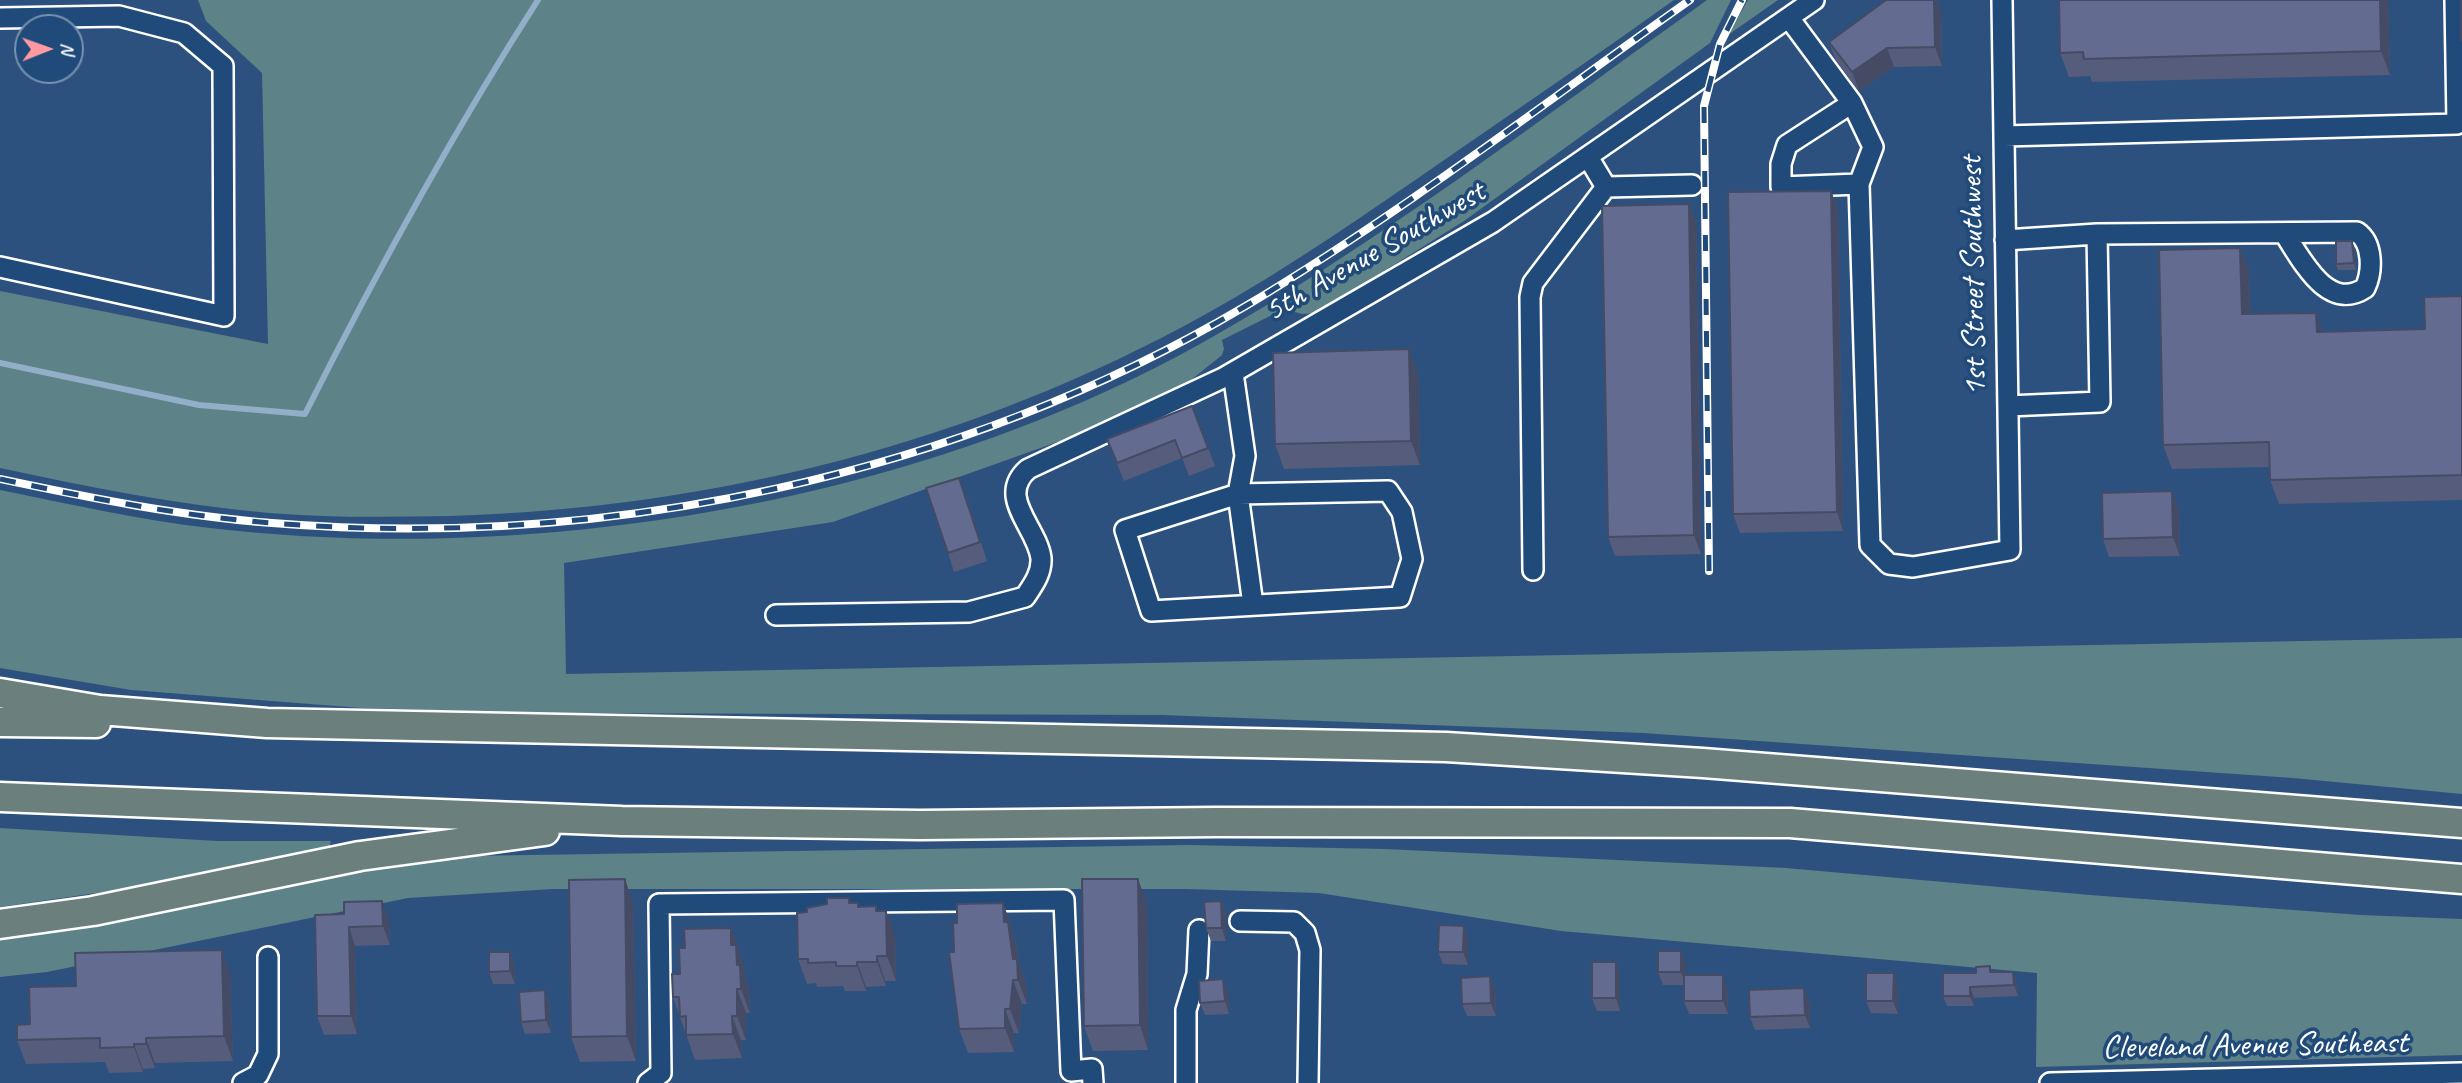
<!DOCTYPE html>
<html>
<head>
<meta charset="utf-8">
<style>
	body { margin:0 }
	#map { position:relative; width:2462px; height:1083px; overflow:hidden; background:#2d517e; font-family:Caveat,sans-serif }
	canvas { display:block }
	.north { position:absolute; left:14px; top:14px; width:70px; height:70px; box-sizing:border-box; background:#1f4a7a; border:2px solid #7992af; border-radius:50%; rotate:89deg; font-size:19px; font-weight:700; line-height:28px; text-align:center; color:#fff }
	.north::after { content:''; display:block; margin:auto; width:24px; height:32px; background:#ff9aa2; clip-path:polygon(50% 0,100% 100%,50% 72%,0 100%) }
</style>
</head>
<body>
<div id="map">
<canvas width="2462" height="1083"></canvas>
<div class="north">N</div>
</div>
<script>
const ctx = document.querySelector('canvas').getContext('2d');
ctx.lineJoin = 'round';
function paint(path, color) { ctx.fillStyle = color; ctx.fill(path, 'evenodd'); }
function stroke(path, color, width, dash) { ctx.strokeStyle = color; ctx.lineWidth = width; ctx.lineCap = dash ? 'butt' : 'round'; ctx.setLineDash(dash || []); ctx.stroke(path); }
function write(font, color, halo, rows, align = 'center') {
  ctx.font = font + ' Caveat,sans-serif'; ctx.lineWidth = 7; ctx.setLineDash([]); ctx.textBaseline = 'middle'; ctx.strokeStyle = halo; ctx.fillStyle = color; for (const [text, x, y, turn = 0] of rows) {
    ctx.save(); ctx.translate(x, y); ctx.rotate((+turn || 0) * Math.PI / 180); ctx.textAlign = isNaN(turn) ? turn : align; if (halo) ctx.strokeText(text, 0, 0); ctx.fillText(text, 0, 0); ctx.restore();
  }
}
paint(new Path2D(`
	M 198,0 L 1674,0 C 1600,53 1525,104 1450,156 C 1370,211 1291,267 1206,314 C 974,443 715,508 450,516 C 390,517 329,518 269,513 C 178,505 89,487 0,468 L 0,291 L 268,344 L 262,73 L 206,21 Z
	M 1707,0 L 1731,0 L 1710,43 L 1464,221 L 1317,313 L 1302,314 L 1284,309 L 1222,340 L 1224,349 L 1222,355 L 1191,380 L 1141,407 L 1088,431 L 833,522 L 564,563 L 566,674 L 2462,638 L 2462,794 L 2293,778 L 1643,733 L 1162,715 L 526,713 L 361,708 L 131,690 L 0,668 L 0,490 C 69,504 140,520 210,528 C 535,566 913,504 1200,344 C 1378,244 1541,119 1707,0 Z
	M 1748,0 L 1778,0 L 1728,35 Z
	M 0,828 L 217,841 L 331,841 L 329,848 L 124,889 L 0,907 Z
	M 1188,845 L 1385,849 L 1786,868 L 2090,895 L 2361,915 L 2462,919 L 2462,1055 L 2036,1067 L 2037,973 L 1561,931 L 1319,893 L 1185,889 L 553,889 L 408,898 L 47,972 L 0,977 L 0,938 L 79,929 L 378,865 L 463,856 Z`), '#5d8287');
stroke(new Path2D(`
	M 0,363 L 199,405 L 305,414 C 377,271 452,134 538,0`), '#92aec9', 6);
const minor = new Path2D(`
	M 0,18 L 119,16 L 184,33 L 223,66 L 224,316 L 0,267
	M 1789,18 L 1852,103 L 1787,145 L 1781,164 L 1781,187 L 1859,184 L 1873,147 L 1852,103
	M 2004,136 L 2457,124 L 2455,0
	M 1588,157 L 1606,187 L 1692,185
	M 1859,184 L 1870,545 L 1889,564 L 1913,567 L 2010,550 L 2002,0
	M 2005,240 L 2097,234 L 2357,232 C 2373,243 2373,271 2365,288 C 2327,313 2301,258 2284,233
	M 1233,373 L 1245,456 L 1238,494 L 1125,530 L 1151,611 L 1400,597 L 1412,559 L 1402,512 L 1388,491 L 1238,494 L 1253,605
	M 2008,406 L 2100,402 L 2097,234
	M 1533,570 L 1530,297 L 1533,283 L 1606,187
	M 776,615 L 969,612 L 1025,597 C 1033,585 1042,573 1041,558 C 1037,527 996,497 1028,469 L 1225,377 L 1493,222 L 1814,0
	M 1240,921 L 1294,922 L 1305,933 L 1310,950 L 1308,1083
	M 243,1083 L 258,1075 L 268,1054 L 268,957
	M 648,1083 L 661,1073 L 659,904 L 1064,900 L 1071,1071 L 1092,1069 L 1093,1083
	M 1186,1083 L 1186,1010 L 1197,974 L 1199,930
	M 2050,1083 L 2462,1073`);
const highway = new Path2D(`
	M 0,693 L 100,710 L 267,723 L 1446,747 L 1703,763 L 2462,823
	M 0,722 L 96,723
	M 0,797 L 622,821 L 920,825 L 1216,822 L 1790,823 L 2462,879
	M 0,924 L 93,911 L 360,856 L 545,831`);
stroke(minor, '#fff', 24);
stroke(highway, '#fff', 33);
stroke(minor, '#1f4a7a', 19);
stroke(highway, '#6b7f7c', 28);
const rail = new Path2D(`
	M 0,479 C 90,498 180,516 272,523 C 604,550 956,477 1244,307 C 1399,215 1543,104 1690,0
	M 1709,571 L 1704,106 L 1720,44 L 1742,0`);
stroke(rail, '#fff', 8);
stroke(rail, '#1f4a7a', 5, [16]);
paint(new Path2D(`
	M 1886,0 L 1937,0 L 1941,10 L 1942,66 L 1894,67 L 1859,91 L 1836,61 L 1829,42 Z
	M 2059,0 L 2388,0 L 2390,75 L 2092,82 L 2090,76 L 2069,77 L 2060,53 Z
	M 1831,191 L 1838,209 L 1843,531 L 1740,533 L 1733,514 Z
	M 1689,204 L 1696,223 L 1701,554 L 1615,556 L 1608,537 Z
	M 2354,247 L 2356,270 L 2338,270 L 2336,264 Z
	M 2240,248 L 2249,272 L 2250,314 L 2323,332 L 2425,329 L 2462,296 L 2462,500 L 2279,504 L 2270,480 L 2270,467 L 2172,469 L 2163,445 Z
	M 1418,374 L 1420,465 L 1284,469 L 1275,444 Z
	M 1192,406 L 1215,466 L 1189,476 L 1182,458 L 1124,481 L 1107,439 Z
	M 966,496 L 987,561 L 954,572 L 948,553 Z
	M 2179,510 L 2180,556 L 2109,557 L 2103,539 Z
	M 625,879 L 633,904 L 636,1061 L 580,1062 L 571,1037 Z
	M 849,898 L 851,903 L 859,907 L 877,911 L 895,935 L 896,981 L 885,981 L 886,986 L 866,987 L 866,991 L 845,991 L 843,986 L 817,987 L 816,983 L 807,984 L 798,959 L 807,912 L 827,904 Z
	M 1221,901 L 1226,914 L 1226,941 L 1211,941 L 1206,928 Z
	M 1003,903 L 1012,928 L 1012,933 L 1017,947 L 1019,964 L 1026,983 L 1027,1004 L 1022,1004 L 1019,1033 L 1014,1033 L 1014,1052 L 968,1053 L 959,1029 L 954,952 L 957,923 Z
	M 1147,903 L 1148,1050 L 1093,1051 L 1084,1026 Z
	M 344,914 L 389,920 L 390,945 L 355,946 L 357,1034 L 324,1035 L 317,1016 Z
	M 1464,926 L 1468,938 L 1468,965 L 1443,964 L 1438,952 Z
	M 685,948 L 740,952 L 740,956 L 745,969 L 745,978 L 749,989 L 750,1013 L 746,1013 L 746,1040 L 741,1040 L 742,1058 L 695,1060 L 673,997 L 680,974 Z
	M 510,952 L 514,964 L 515,984 L 493,984 L 489,972 Z
	M 1686,964 L 1686,975 L 1727,987 L 1728,1014 L 1689,1014 L 1684,1001 L 1684,985 L 1663,985 L 1658,972 Z
	M 1992,972 L 2017,983 L 2018,996 L 1974,998 L 1974,1006 L 1947,1006 L 1943,996 Z
	M 230,974 L 233,1061 L 155,1063 L 155,1068 L 143,1069 L 143,1072 L 109,1073 L 105,1062 L 26,1064 L 17,1040 L 30,1024 L 76,986 Z
	M 1620,974 L 1620,1011 L 1597,1011 L 1592,998 Z
	M 1490,976 L 1495,989 L 1496,1016 L 1467,1016 L 1462,1004 Z
	M 1898,986 L 1898,1014 L 1871,1013 L 1866,1001 Z
	M 1804,988 L 1809,1001 L 1810,1028 L 1755,1030 L 1750,1017 Z
	M 545,990 L 549,1003 L 551,1033 L 525,1034 L 521,1022 Z
	M 1228,992 L 1229,1014 L 1205,1015 L 1200,1003 Z`), '#555c7c');
paint(new Path2D(`
	M 1934,0 L 1937,0 L 1941,10 L 1942,66 L 1935,47 Z
	M 2380,0 L 2388,0 L 2390,75 L 2381,51 Z
	M 1887,48 L 1894,67 L 1859,91 L 1852,72 Z
	M 1831,191 L 1838,209 L 1843,531 L 1837,512 Z
	M 1689,204 L 1696,223 L 1701,554 L 1694,535 Z
	M 2352,241 L 2354,247 L 2356,270 L 2354,263 Z
	M 2240,248 L 2249,272 L 2251,339 L 2242,314 Z
	M 2316,313 L 2325,337 L 2317,332 Z
	M 1409,349 L 1418,374 L 1420,465 L 1411,441 Z
	M 2172,491 L 2179,510 L 2180,556 L 2173,537 Z
	M 625,879 L 633,904 L 636,1061 L 627,1036 Z
	M 1138,879 L 1147,903 L 1148,1050 L 1140,1025 Z
	M 382,901 L 389,920 L 390,945 L 383,926 Z
	M 1221,901 L 1226,914 L 1226,941 L 1222,928 Z
	M 1003,903 L 1012,928 L 1012,933 L 1017,947 L 1019,964 L 1026,983 L 1027,1004 L 1018,980 L 1004,922 Z
	M 886,911 L 895,935 L 896,981 L 887,956 Z
	M 1464,926 L 1468,938 L 1468,965 L 1463,952 Z
	M 349,927 L 355,946 L 357,1034 L 351,1016 Z
	M 731,928 L 740,952 L 740,956 L 745,969 L 745,978 L 749,989 L 750,1013 L 741,989 L 731,945 Z
	M 222,950 L 230,974 L 233,1061 L 224,1036 Z
	M 1681,951 L 1686,964 L 1686,985 L 1681,972 Z
	M 510,952 L 514,964 L 515,984 L 510,971 Z
	M 877,956 L 885,981 L 886,986 L 877,962 Z
	M 857,962 L 866,987 L 866,991 L 857,966 Z
	M 1616,962 L 1620,974 L 1620,1011 L 1616,998 Z
	M 2013,972 L 2017,983 L 2018,996 L 2014,985 Z
	M 1894,973 L 1898,986 L 1898,1014 L 1893,1001 Z
	M 1723,975 L 1727,987 L 1728,1014 L 1723,1001 Z
	M 1490,976 L 1495,989 L 1496,1016 L 1491,1003 Z
	M 1223,979 L 1228,992 L 1229,1014 L 1225,1001 Z
	M 1013,980 L 1022,1004 L 1019,1033 L 1010,1009 Z
	M 1970,987 L 1974,998 L 1974,1006 L 1970,996 Z
	M 1804,988 L 1809,1001 L 1810,1028 L 1805,1015 Z
	M 737,989 L 746,1013 L 746,1040 L 737,1016 Z
	M 545,990 L 549,1003 L 551,1033 L 546,1020 Z
	M 1005,1009 L 1014,1033 L 1014,1052 L 1005,1028 Z
	M 732,1016 L 741,1040 L 742,1058 L 733,1034 Z
	M 146,1038 L 155,1063 L 155,1068 L 146,1044 Z
	M 134,1044 L 143,1069 L 143,1072 L 134,1047 Z`), '#454b65');
const building = new Path2D(`
	M 1886,0 L 1934,0 L 1935,47 L 1887,48 L 1852,72 L 1829,42 Z
	M 2059,0 L 2380,0 L 2381,51 L 2084,59 L 2083,52 L 2060,53 Z
	M 2461,0 L 2462,0 L 2461,40 Z
	M 1831,191 L 1837,512 L 1733,514 L 1728,192 Z
	M 1689,204 L 1694,535 L 1608,537 L 1602,206 Z
	M 2336,241 L 2352,241 L 2354,263 L 2336,264 Z
	M 2240,248 L 2242,314 L 2316,313 L 2317,332 L 2425,329 L 2424,297 L 2462,296 L 2462,475 L 2270,480 L 2269,442 L 2163,445 L 2159,250 Z
	M 1409,349 L 1411,441 L 1275,444 L 1273,353 Z
	M 1192,406 L 1208,448 L 1182,458 L 1175,440 L 1117,463 L 1107,439 Z
	M 959,478 L 980,542 L 948,553 L 926,488 Z
	M 2172,491 L 2173,537 L 2103,539 L 2102,493 Z
	M 625,879 L 627,1036 L 571,1037 L 569,880 Z
	M 1082,879 L 1138,879 L 1140,1025 L 1084,1026 Z
	M 827,898 L 849,898 L 849,903 L 858,903 L 858,907 L 876,906 L 876,911 L 886,911 L 887,956 L 877,956 L 877,962 L 857,962 L 857,966 L 836,966 L 836,962 L 808,963 L 808,959 L 798,959 L 797,913 L 807,912 L 807,908 L 827,904 Z
	M 382,901 L 383,926 L 349,927 L 351,1016 L 317,1016 L 315,915 L 344,914 L 344,902 Z
	M 1221,901 L 1222,928 L 1206,928 L 1204,902 Z
	M 1003,903 L 1004,922 L 1008,922 L 1013,959 L 1017,959 L 1018,980 L 1013,980 L 1010,1009 L 1005,1009 L 1005,1028 L 959,1029 L 949,952 L 954,952 L 953,923 L 957,923 L 957,904 Z
	M 1439,925 L 1464,926 L 1463,952 L 1438,952 Z
	M 731,928 L 731,945 L 736,945 L 737,965 L 740,965 L 741,989 L 737,989 L 737,1016 L 732,1016 L 733,1034 L 686,1035 L 686,1016 L 680,1017 L 679,997 L 673,997 L 672,974 L 680,974 L 679,948 L 685,948 L 684,929 Z
	M 222,950 L 224,1036 L 146,1038 L 146,1044 L 134,1044 L 134,1047 L 100,1048 L 100,1038 L 17,1040 L 17,1025 L 30,1024 L 29,987 L 76,986 L 75,953 Z
	M 1658,951 L 1681,951 L 1681,972 L 1658,972 Z
	M 489,952 L 510,952 L 510,971 L 489,972 Z
	M 1592,962 L 1616,962 L 1616,998 L 1592,998 Z
	M 1990,966 L 1990,972 L 2013,972 L 2014,985 L 1970,987 L 1970,996 L 1943,996 L 1943,973 L 1976,973 L 1976,967 Z
	M 1866,973 L 1894,973 L 1893,1001 L 1866,1001 Z
	M 1684,975 L 1723,975 L 1723,1001 L 1684,1001 Z
	M 1490,976 L 1491,1003 L 1462,1004 L 1461,978 Z
	M 1223,979 L 1225,1001 L 1200,1003 L 1199,981 Z
	M 1804,988 L 1805,1015 L 1750,1017 L 1749,990 Z
	M 545,990 L 546,1020 L 521,1022 L 519,992 Z`);
paint(building, '#636b90');
stroke(building, '#454b65', 2);
write('33px', '#fff', '#1f4a7a', [
	["5th Avenue Southwest",1375,252,-30],
	["1st Street Southwest",1974,276,-91],
	["Cleveland Avenue Southeast",2255,1046,-1]
]);
</script>
</body>
</html>
